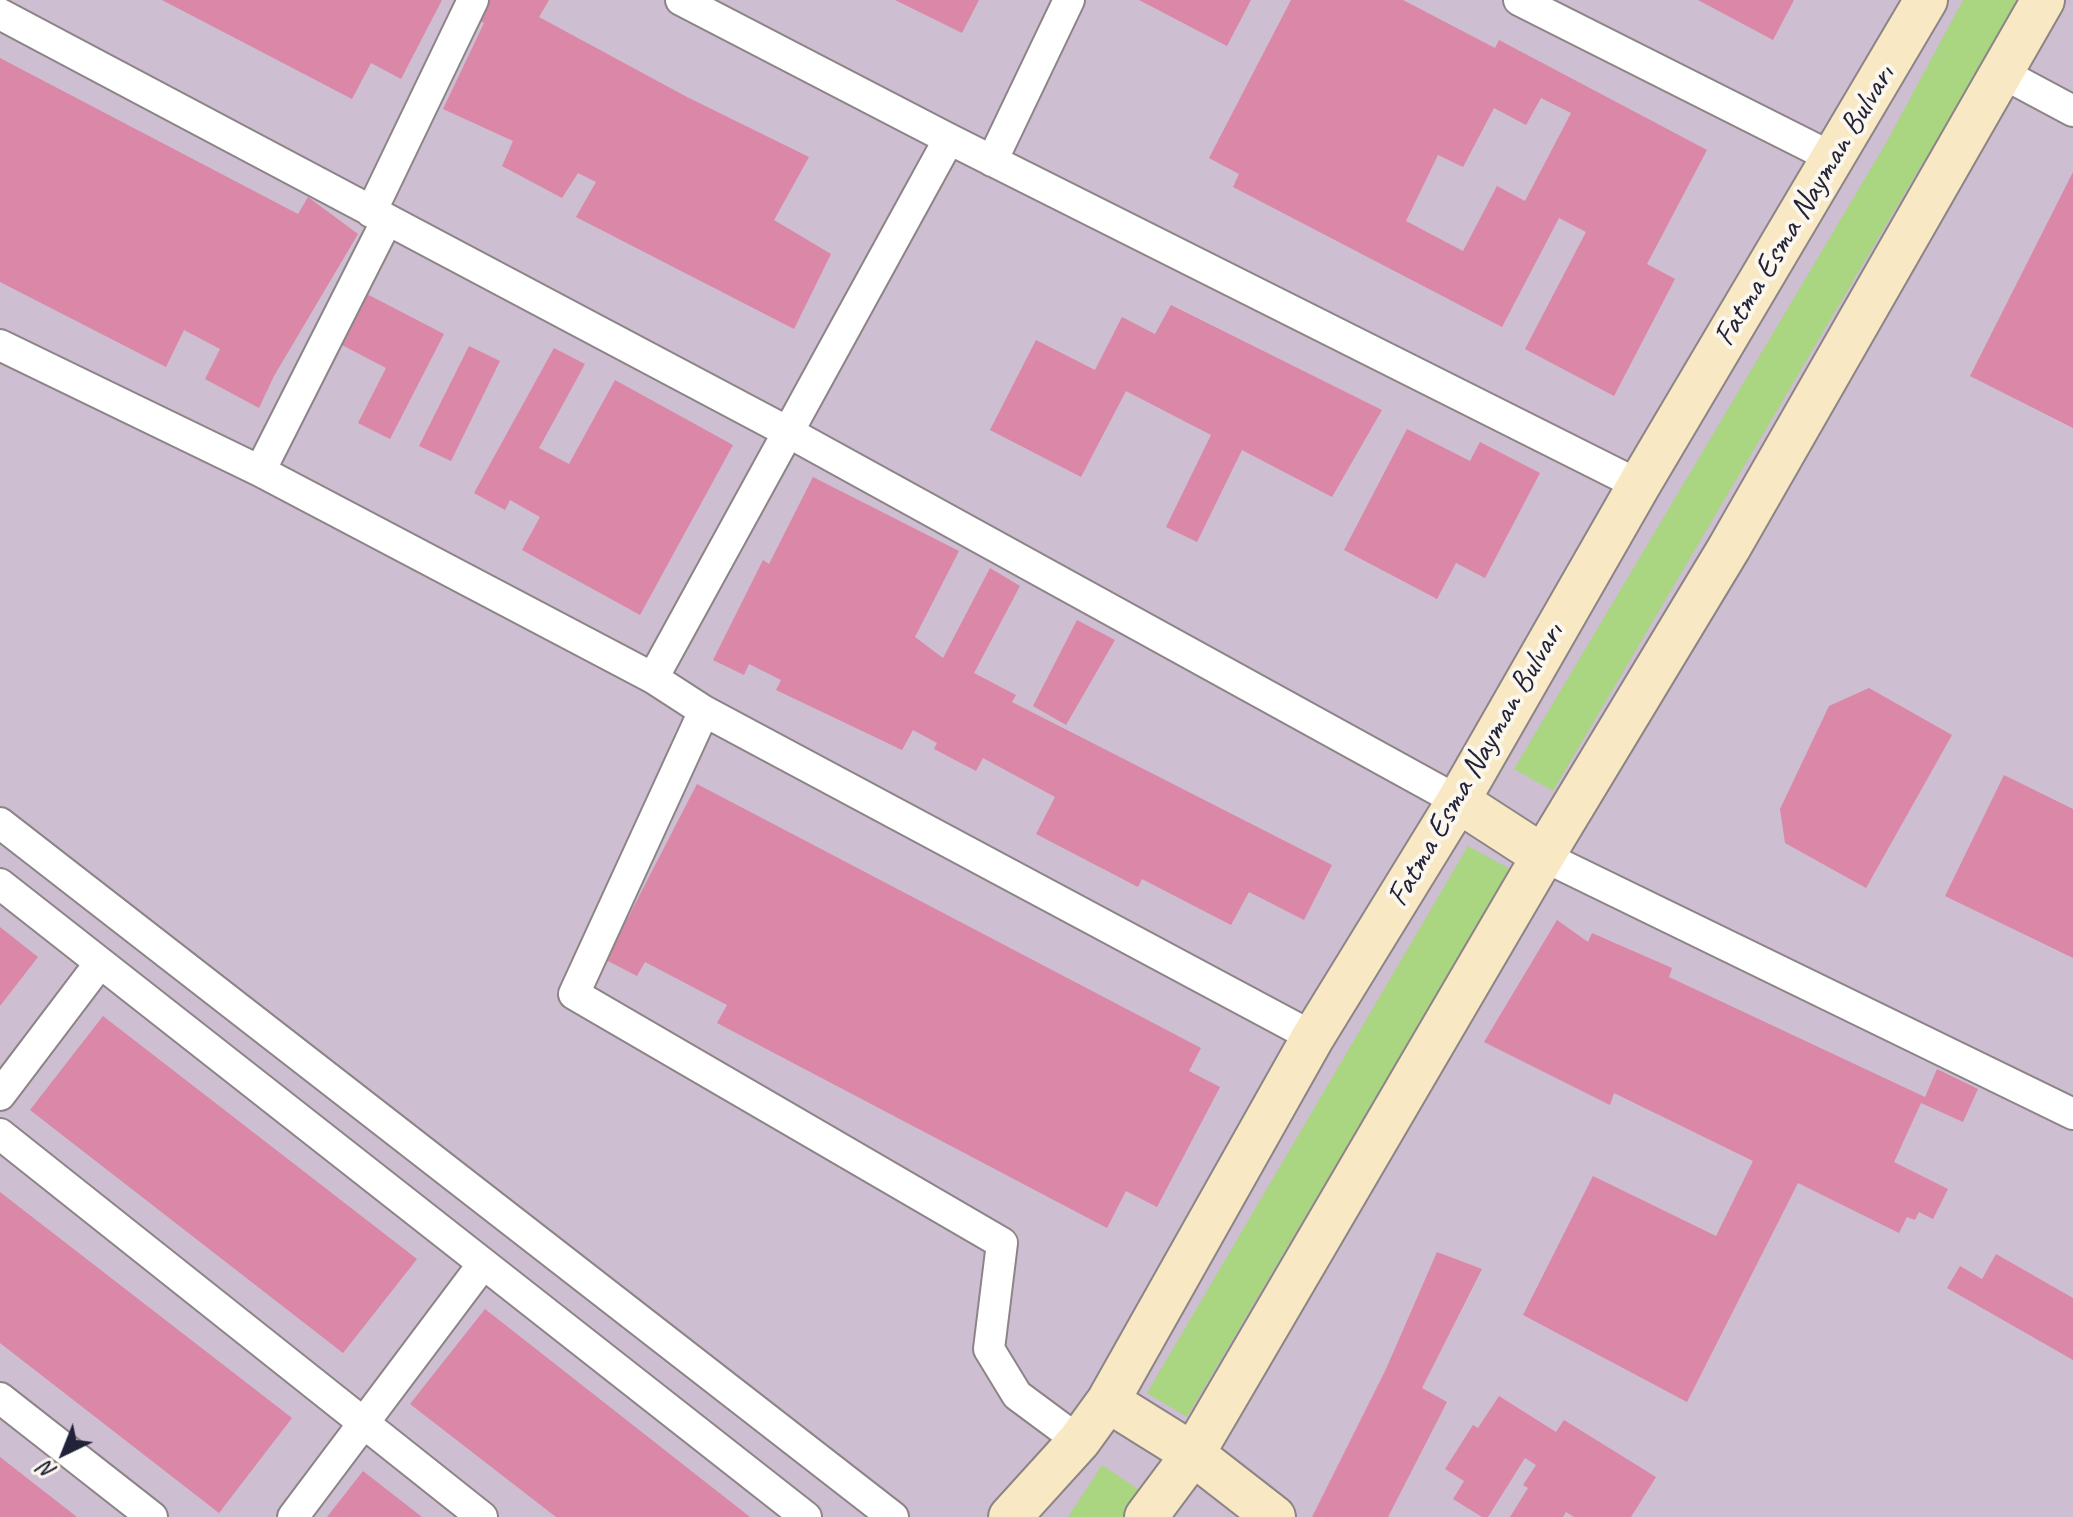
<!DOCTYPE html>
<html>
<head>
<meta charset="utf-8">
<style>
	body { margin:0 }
	#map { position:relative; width:2073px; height:1517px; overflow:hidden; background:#f7e7d1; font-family:Caveat,sans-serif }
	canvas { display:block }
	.north { position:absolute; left:24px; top:1413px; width:80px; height:80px; -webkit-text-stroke:6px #fbf7ec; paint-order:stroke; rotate:223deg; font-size:22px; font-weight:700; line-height:32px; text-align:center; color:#22223b }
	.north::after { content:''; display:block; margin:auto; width:28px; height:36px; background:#22223b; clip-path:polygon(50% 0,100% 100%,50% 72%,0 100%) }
</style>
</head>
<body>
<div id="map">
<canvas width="2073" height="1517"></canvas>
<div class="north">N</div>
</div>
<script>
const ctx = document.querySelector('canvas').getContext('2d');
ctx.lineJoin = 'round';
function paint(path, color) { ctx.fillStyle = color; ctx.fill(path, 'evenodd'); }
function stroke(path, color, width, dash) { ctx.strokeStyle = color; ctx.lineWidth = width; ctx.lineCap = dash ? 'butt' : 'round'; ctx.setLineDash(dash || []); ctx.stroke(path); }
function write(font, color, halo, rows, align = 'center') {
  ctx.font = font + ' Caveat,sans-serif'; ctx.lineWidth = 8; ctx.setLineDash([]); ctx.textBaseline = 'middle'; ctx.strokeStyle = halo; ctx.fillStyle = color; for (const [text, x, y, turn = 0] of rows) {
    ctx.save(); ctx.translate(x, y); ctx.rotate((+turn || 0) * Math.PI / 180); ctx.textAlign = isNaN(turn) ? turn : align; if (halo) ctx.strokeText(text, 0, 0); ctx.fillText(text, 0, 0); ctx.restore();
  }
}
paint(new Path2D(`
	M 0,0 L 2073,0 L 2073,1517 L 0,1517 Z`), '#cebed1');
paint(new Path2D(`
	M 1963,0 L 2023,0 L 1922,164 L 1553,791 L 1514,769 L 1886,143 Z
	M 1468,846 L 1510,869 L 1187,1417 L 1147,1393 Z
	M 1102,1465 L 1141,1491 L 1123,1517 L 1068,1517 Z`), '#aad581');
paint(new Path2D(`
	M 162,0 L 442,0 L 401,79 L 371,63 L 352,99 Z
	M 483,0 L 549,0 L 539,17 L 687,97 L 809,157 L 774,220 L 831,254 L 794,329 L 576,217 L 596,182 L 578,173 L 562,198 L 502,166 L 513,141 L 443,109 L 484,23 L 472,18 Z
	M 895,0 L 979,0 L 962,33 Z
	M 1139,0 L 1251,0 L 1227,46 Z
	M 1291,0 L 1403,0 L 1495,48 L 1499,40 L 1707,150 L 1647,264 L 1675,279 L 1614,396 L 1525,349 L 1586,232 L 1559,218 L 1502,327 L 1233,187 L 1239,174 L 1209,158 ZM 1541,98 L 1571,113 L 1525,201 L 1497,186 L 1463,251 L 1406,221 L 1438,155 L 1463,167 L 1494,108 L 1526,125 Z
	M 1698,0 L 1794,0 L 1773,40 Z
	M 0,58 L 298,214 L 308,197 L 358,234 L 274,376 L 259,408 L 205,379 L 220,349 L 184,330 L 166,367 L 0,282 Z
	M 2073,172 L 2073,428 L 1970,376 Z
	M 363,292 L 444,334 L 390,439 L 358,423 L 386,368 L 338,343 Z
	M 1171,305 L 1382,410 L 1332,497 L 1242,450 L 1197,542 L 1166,527 L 1211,435 L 1126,391 L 1081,477 L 990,430 L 1036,340 L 1095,370 L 1122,317 L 1155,334 Z
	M 469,346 L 500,361 L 451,461 L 419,446 Z
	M 554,348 L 585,364 L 539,448 L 569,464 L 615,380 L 733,445 L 640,615 L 522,550 L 540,517 L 510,500 L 505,510 L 474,493 Z
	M 1407,429 L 1470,461 L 1480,442 L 1540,473 L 1485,578 L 1456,563 L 1437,599 L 1344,550 Z
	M 813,477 L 959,551 L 915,637 L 943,658 L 990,568 L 1020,586 L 974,673 L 1016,695 L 1012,702 L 1332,865 L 1304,920 L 1249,892 L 1231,925 L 1142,879 L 1138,887 L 1036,834 L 1055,797 L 983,758 L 976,771 L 934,749 L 937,743 L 913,730 L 902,750 L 776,690 L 781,680 L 749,664 L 744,675 L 713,660 L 763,560 L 769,564 Z
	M 1077,620 L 1115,640 L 1066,725 L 1033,706 Z
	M 1869,688 L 1952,735 L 1866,888 L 1785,843 L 1780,809 L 1829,706 Z
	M 2004,775 L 2073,809 L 2073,958 L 1945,896 Z
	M 697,784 L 1201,1048 L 1189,1071 L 1220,1087 L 1157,1207 L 1126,1191 L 1107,1228 L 717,1023 L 727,1005 L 645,962 L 637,976 L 606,960 Z
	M 1557,920 L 1588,942 L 1592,933 L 1672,968 L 1669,977 L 1925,1097 L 1937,1069 L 1978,1089 L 1963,1122 L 1921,1103 L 1894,1162 L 1948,1189 L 1933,1219 L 1919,1212 L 1915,1220 L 1907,1217 L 1899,1233 L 1798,1183 L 1687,1402 L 1523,1315 L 1593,1176 L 1716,1236 L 1753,1161 L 1614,1093 L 1610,1105 L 1484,1042 Z
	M 0,927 L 38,957 L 0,1006 Z
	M 103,1016 L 417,1259 L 343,1353 L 30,1110 Z
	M 0,1192 L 292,1418 L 219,1513 L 0,1343 Z
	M 1437,1252 L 1482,1269 L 1422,1388 L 1447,1402 L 1388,1517 L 1312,1517 L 1386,1369 Z
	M 1996,1254 L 2073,1298 L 2073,1360 L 1947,1288 L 1960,1266 L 1982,1279 Z
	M 485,1309 L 750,1517 L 556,1517 L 410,1404 Z
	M 1499,1396 L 1556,1432 L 1564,1420 L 1656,1477 L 1631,1517 L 1574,1517 L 1566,1512 L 1563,1517 L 1510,1517 L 1528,1488 L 1523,1485 L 1536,1465 L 1525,1458 L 1488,1517 L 1482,1517 L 1453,1499 L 1464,1481 L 1445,1469 L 1473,1425 L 1478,1428 Z
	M 0,1457 L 77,1517 L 0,1517 Z
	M 363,1471 L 422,1517 L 327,1517 Z`), '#db87a7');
const street = new Path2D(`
	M 681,0 L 949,139 L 1639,485
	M 1519,0 L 1833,158
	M 0,14 L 788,432 L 1458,801
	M 2002,73 L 2073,111
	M 992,161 L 1069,0
	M 371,212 L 473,0
	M 0,345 L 260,471 L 653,678 L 704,711 L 1313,1037
	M 260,471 L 387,220
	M 653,678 L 949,139
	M 704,711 L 574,994 L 1002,1243 L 989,1349 L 1017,1395 L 1079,1441
	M 0,823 L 893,1517
	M 1543,856 L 2073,1114
	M 0,884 L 806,1517
	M 0,1095 L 100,963
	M 0,1134 L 482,1517
	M 0,1398 L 152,1517
	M 293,1517 L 483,1264`);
const secondary = new Path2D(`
	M 1458,801 L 1543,856
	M 1108,1401 L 1193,1454 L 1274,1517
	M 1010,1517 L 1079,1441 L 1108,1401 L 1313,1037 L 1458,801 L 1639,485 L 1926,0
	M 1146,1517 L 1193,1454 L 1543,856 L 1729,548 L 2043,0`);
stroke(street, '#8c8486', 34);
stroke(secondary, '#8c8486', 46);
stroke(street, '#fff', 30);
stroke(secondary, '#f8e8c3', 42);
write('32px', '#22223b', '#fbf7ec', [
	["Fatma Esma Nayman Bulvarı",1805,206,-59],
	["Fatma Esma Nayman Bulvarı",1476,765,-60]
]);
</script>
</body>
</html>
